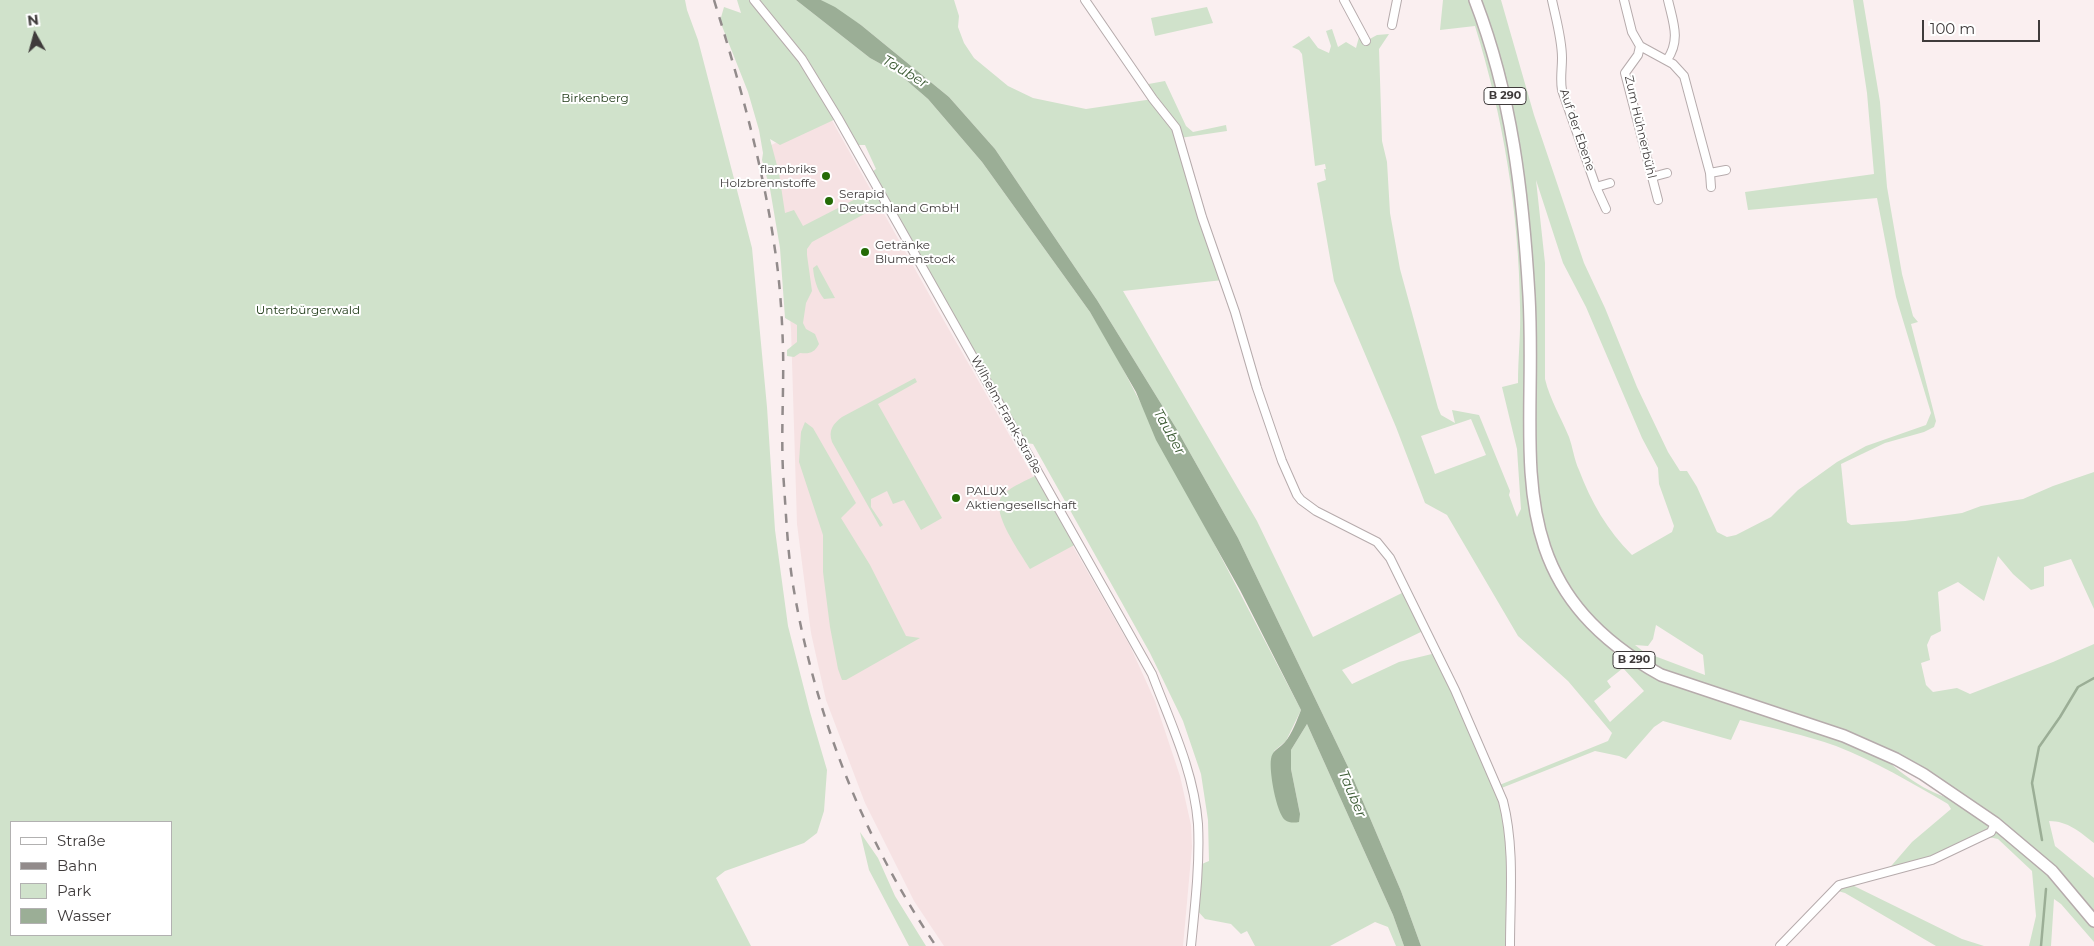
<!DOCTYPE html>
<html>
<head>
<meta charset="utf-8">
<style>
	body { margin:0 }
	#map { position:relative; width:2094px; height:946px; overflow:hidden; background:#faeff0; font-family:Montserrat,sans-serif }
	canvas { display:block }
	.legend { position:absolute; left:10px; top:821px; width:162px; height:115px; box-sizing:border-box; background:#fff; border:1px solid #b2b1b1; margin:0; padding:6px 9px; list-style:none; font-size:15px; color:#3f3b3b }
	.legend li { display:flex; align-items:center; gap:10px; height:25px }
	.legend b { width:25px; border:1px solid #b2b1b1 }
	.north { position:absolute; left:10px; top:10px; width:50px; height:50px; -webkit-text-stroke:4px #fff; paint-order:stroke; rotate:353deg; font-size:14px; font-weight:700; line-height:20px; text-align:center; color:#3f3b3b }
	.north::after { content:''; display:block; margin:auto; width:18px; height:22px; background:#3f3b3b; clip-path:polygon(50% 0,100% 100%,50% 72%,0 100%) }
	.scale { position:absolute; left:1922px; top:20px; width:118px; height:22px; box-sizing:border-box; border:2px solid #3f3b3b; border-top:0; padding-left:6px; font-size:15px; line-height:18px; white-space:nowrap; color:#3f3b3b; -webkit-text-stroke:4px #fff; paint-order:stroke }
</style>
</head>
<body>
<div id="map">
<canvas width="2094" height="946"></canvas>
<ul class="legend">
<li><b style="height:6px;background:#fff"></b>Straße</li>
<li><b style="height:6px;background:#928b8b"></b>Bahn</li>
<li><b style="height:14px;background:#d0e2cb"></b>Park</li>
<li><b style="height:14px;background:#9bae96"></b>Wasser</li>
</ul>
<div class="north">N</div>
<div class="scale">100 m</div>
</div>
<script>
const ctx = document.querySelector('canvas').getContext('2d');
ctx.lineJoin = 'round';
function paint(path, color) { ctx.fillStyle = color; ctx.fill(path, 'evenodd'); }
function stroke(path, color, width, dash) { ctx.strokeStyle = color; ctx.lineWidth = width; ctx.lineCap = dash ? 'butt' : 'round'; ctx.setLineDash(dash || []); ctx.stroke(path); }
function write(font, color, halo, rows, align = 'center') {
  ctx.font = font + ' Montserrat,sans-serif'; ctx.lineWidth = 4; ctx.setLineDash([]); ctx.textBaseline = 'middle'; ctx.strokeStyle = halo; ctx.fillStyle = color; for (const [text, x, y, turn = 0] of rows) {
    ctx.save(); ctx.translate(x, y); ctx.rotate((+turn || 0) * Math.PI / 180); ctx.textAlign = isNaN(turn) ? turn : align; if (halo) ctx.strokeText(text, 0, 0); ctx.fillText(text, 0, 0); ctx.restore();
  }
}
paint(new Path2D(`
	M 830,117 L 939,312 L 1130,646 L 1155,701 L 1180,776 L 1191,825 L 1192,847 L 1183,946 L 944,946 L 914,901 L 865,803 L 826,700 L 811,633 L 797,524 L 791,329 L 783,242 L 765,148 Z`), '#f6e2e3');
paint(new Path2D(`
	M 0,0 L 685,0 L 687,10 L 698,40 L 752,248 L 767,407 L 775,530 L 788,626 L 810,712 L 827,770 L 824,811 L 817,833 L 804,843 L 725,871 L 716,878 L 751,946 L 0,946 ZM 11,822 L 171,822 L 171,935 L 11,935 Z
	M 737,0 L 796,0 L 870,58 L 899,74 L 928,99 L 982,162 L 1090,312 L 1113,350 L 1301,710 L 1286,741 L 1274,751 L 1300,814 L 1291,769 L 1291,750 L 1307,724 L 1393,915 L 1404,946 L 1396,946 L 1388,927 L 1375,922 L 1330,946 L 1255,946 L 1247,931 L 1241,934 L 1231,924 L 1205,919 L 1195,908 L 1197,866 L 1209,861 L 1208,820 L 1201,774 L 1183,721 L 1150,653 L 1033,444 L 1020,442 L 885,203 L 812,242 L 807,249 L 807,255 L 812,291 L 806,303 L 803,323 L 806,329 L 815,334 L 819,344 C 814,353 810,354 800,353 L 794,357 L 787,356 L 787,350 L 797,342 L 797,325 L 785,318 L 780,248 L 770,189 L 762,160 L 763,153 L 759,130 L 748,92 L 720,21 L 724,7 L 741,13 ZM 838,118 L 853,145 L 865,145 L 876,169 L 869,174 L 877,188 L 803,226 L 794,210 L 785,213 L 779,173 L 770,139 L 780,145 Z
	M 821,0 L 954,0 L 959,16 L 958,27 L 964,43 L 974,58 L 1008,86 L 1033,98 L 1086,109 L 1153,99 L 1143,85 L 1165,81 L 1186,126 L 1193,132 L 1226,125 L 1227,131 L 1180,138 L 1223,280 L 1123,291 L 1257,521 L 1313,637 L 1406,591 L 1425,630 L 1342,670 L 1352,684 L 1399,662 L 1436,653 L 1497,786 L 1608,741 L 1612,733 L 1568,681 L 1518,636 L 1447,515 L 1425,503 L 1396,427 L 1334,281 L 1317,183 L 1326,180 L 1324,169 L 1326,169 L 1325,164 L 1315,166 L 1302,54 L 1299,50 L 1292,47 L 1309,36 L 1318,48 L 1329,53 L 1331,46 L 1326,31 L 1332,29 L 1338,47 L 1346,42 L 1356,48 L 1359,37 L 1366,41 L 1377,35 L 1389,34 L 1379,49 L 1382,141 L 1387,162 L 1390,213 L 1400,269 L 1438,408 L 1441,415 L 1455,423 L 1452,410 L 1479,415 L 1510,491 L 1509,495 L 1517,517 L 1521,509 L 1517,449 L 1502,387 L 1518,383 C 1518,358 1521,332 1520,307 C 1519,212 1503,116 1475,26 L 1440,30 L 1443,0 L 1501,0 L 1534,115 L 1584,263 L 1605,308 L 1637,387 L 1668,452 L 1680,471 L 1687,471 L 1697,487 L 1717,532 L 1727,537 L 1736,535 L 1771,517 L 1798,490 L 1837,462 L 1866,446 L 1926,425 L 1931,413 L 1896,297 L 1877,198 L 1748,210 L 1745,192 L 1874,174 L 1867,93 L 1853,0 L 1863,0 L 1880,102 L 1887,187 L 1902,274 L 1913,316 L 1918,322 L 1911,324 L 1936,421 L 1934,427 L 1924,432 L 1885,443 L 1841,464 L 1847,522 L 1851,525 L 1905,521 L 1962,513 L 1981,506 L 2023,499 L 2053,486 L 2094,472 L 2094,609 L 2071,559 L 2044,567 L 2044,586 L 2031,590 L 2013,574 L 1998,556 L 1984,601 L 1958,582 L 1938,592 L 1941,631 L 1931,636 L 1927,645 L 1930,660 L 1921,663 L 1926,685 L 1933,692 L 1957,688 L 1970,694 L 2053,662 L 2094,644 L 2094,843 C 2080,832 2068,821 2049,821 L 2055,846 L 2094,878 L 2094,942 L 2061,904 L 2054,899 L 2051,946 L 2029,946 L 2036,916 L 2032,871 L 1998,839 C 1975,833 1952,852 1932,860 C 1917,865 1901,868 1886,872 L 1912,842 L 1951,809 L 1948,804 C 1912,783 1875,761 1836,746 C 1805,735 1772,728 1740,720 L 1731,740 L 1663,721 L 1654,727 L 1626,759 L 1619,756 L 1595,751 L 1499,789 L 1507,816 L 1510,946 L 1421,946 L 1401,891 L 1350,771 L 1238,538 L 1176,428 L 1097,300 L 995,149 L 949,97 L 861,25 ZM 1536,180 L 1563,263 L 1586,307 L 1642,438 L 1658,468 L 1659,484 L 1674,526 L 1672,532 L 1632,555 C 1607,530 1591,502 1579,470 C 1574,459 1573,448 1569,437 C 1561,417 1550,400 1545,379 L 1545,263 ZM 1471,419 L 1486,455 L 1435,474 L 1421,436 ZM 1656,625 L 1703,655 L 1705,675 L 1644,652 L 1635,645 L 1648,646 L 1653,639 ZM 1623,668 L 1644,691 L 1610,722 L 1594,701 L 1611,687 L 1607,681 ZM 1888,761 L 1965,802 C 1937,798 1908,780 1888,761 Z
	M 1207,7 L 1213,23 L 1155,36 L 1151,18 Z
	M 817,265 L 835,298 L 824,299 C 817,290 814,279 813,268 Z
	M 915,378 L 917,382 L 878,404 L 942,518 L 921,530 L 904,500 L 893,504 L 887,491 L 871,499 L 871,507 L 883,525 L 880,527 L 832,442 C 828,430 833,424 842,417 Z
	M 805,422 L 813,428 L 856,503 L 841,518 L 870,565 L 906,636 L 920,638 L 846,680 L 842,680 L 838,669 L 830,627 L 823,572 L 823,535 L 799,462 L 801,432 Z
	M 1039,474 L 1078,543 L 1030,569 C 1022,555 989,511 1002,496 C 1008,488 1029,479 1039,474 Z
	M 860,832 L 878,858 L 895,896 L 926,946 L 909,946 L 869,870 Z
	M 1848,883 L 1962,939 L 1984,946 L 1936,946 L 1845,893 L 1834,890 Z`), '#d0e2cb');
paint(new Path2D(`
	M 796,0 L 821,0 L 835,7 L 861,25 L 949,97 L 995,149 L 1097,300 L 1176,428 L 1238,538 L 1350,771 L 1401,891 L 1421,946 L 1404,946 L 1393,915 L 1307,724 L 1291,750 L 1291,769 L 1300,814 L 1299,822 C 1294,823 1289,823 1285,820 C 1276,812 1269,771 1271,759 C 1272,750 1280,748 1285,742 C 1292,734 1297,720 1301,710 L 1240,590 L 1156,440 L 1136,392 L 1090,312 L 982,162 L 928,99 L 899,74 L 870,58 Z`), '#9bae96');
stroke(new Path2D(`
	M 2042,840 L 2032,783 L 2039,747 L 2060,717 L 2078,687 L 2094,678
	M 2041,946 L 2046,889`), '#9bae96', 2.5);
const street = new Path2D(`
	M 754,0 L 802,59 L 838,118 L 1152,674 C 1170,722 1194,771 1198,824 C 1200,864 1195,906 1191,946
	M 1085,0 L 1153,99 L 1176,128 L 1202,217 L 1235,312 L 1257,388 L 1282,461 L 1297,495 L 1301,500 L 1316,511 L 1377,542 L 1390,558 L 1455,690 L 1503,801 C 1515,848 1510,898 1510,946
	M 1344,0 L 1366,41
	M 1552,0 C 1556,19 1562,39 1562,58 C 1562,70 1560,79 1562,90 L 1596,187 L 1610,183
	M 1624,0 L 1632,32 L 1640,46 L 1638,55 L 1625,73 L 1658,200
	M 1392,25 L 1397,0
	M 1640,46 L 1673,64 L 1684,76 L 1710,173 L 1711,187
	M 1667,60 C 1681,40 1673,22 1668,0
	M 1710,173 L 1726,170
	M 1652,177 L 1667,173
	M 1596,187 L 1606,209
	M 1780,946 L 1839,885 L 1932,860 L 1991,832 L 1995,823`);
const primary = new Path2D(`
	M 1475,0 C 1512,96 1523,194 1529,296 C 1538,455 1493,581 1661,675 L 1844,736 L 1896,759 L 1923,774 L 1995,823 L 2052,871 L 2094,921`);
stroke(street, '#b6abac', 10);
stroke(primary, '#b6abac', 14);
stroke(street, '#fff', 8);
stroke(primary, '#fff', 11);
stroke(new Path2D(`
	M 714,0 C 739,81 763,165 775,250 C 780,282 782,316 783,348 C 784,389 781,431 783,472 C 786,509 787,548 793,585 C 815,715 862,837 936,946`), '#928b8b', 2.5, [9, 9]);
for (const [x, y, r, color] of [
	[826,176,5,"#246b06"],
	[829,201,5,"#246b06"],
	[865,252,5,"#246b06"],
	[956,498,5,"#246b06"]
]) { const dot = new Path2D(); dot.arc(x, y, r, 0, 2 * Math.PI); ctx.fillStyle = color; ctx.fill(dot); stroke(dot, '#fff', 2); }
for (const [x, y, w] of [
	[1505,96,42],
	[1634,660,42]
]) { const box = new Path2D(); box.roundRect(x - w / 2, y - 8.5, w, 17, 4); ctx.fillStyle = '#fff'; ctx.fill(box); stroke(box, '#3f3b3b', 1); }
write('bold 11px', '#3f3b3b', null, [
	["B 290",1505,96],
	["B 290",1634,660]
]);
write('12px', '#1a3612', '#fff', [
	["Birkenberg",595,98],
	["Unterbürgerwald",308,310]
]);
write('12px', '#3f3b3b', '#fff', [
	["Zum Hühnerbühl",1640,127,77],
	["Auf der Ebene",1577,130,71],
	["Wilhelm-Frank-Straße",1006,415,61]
]);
write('12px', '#3f3b3b', '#fff', [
	["flambriks",816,169,"right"],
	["Holzbrennstoffe",816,183,"right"],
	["Serapid",839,194],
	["Deutschland GmbH",839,208],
	["Getränke",875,245],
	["Blumenstock",875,259],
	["PALUX",966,491],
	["Aktiengesellschaft",966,505]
], 'left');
write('italic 14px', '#3d5c35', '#fff', [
	["Tauber",905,72,31],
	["Tauber",1169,432,61],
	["Tauber",1352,794,67]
]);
</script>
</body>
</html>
